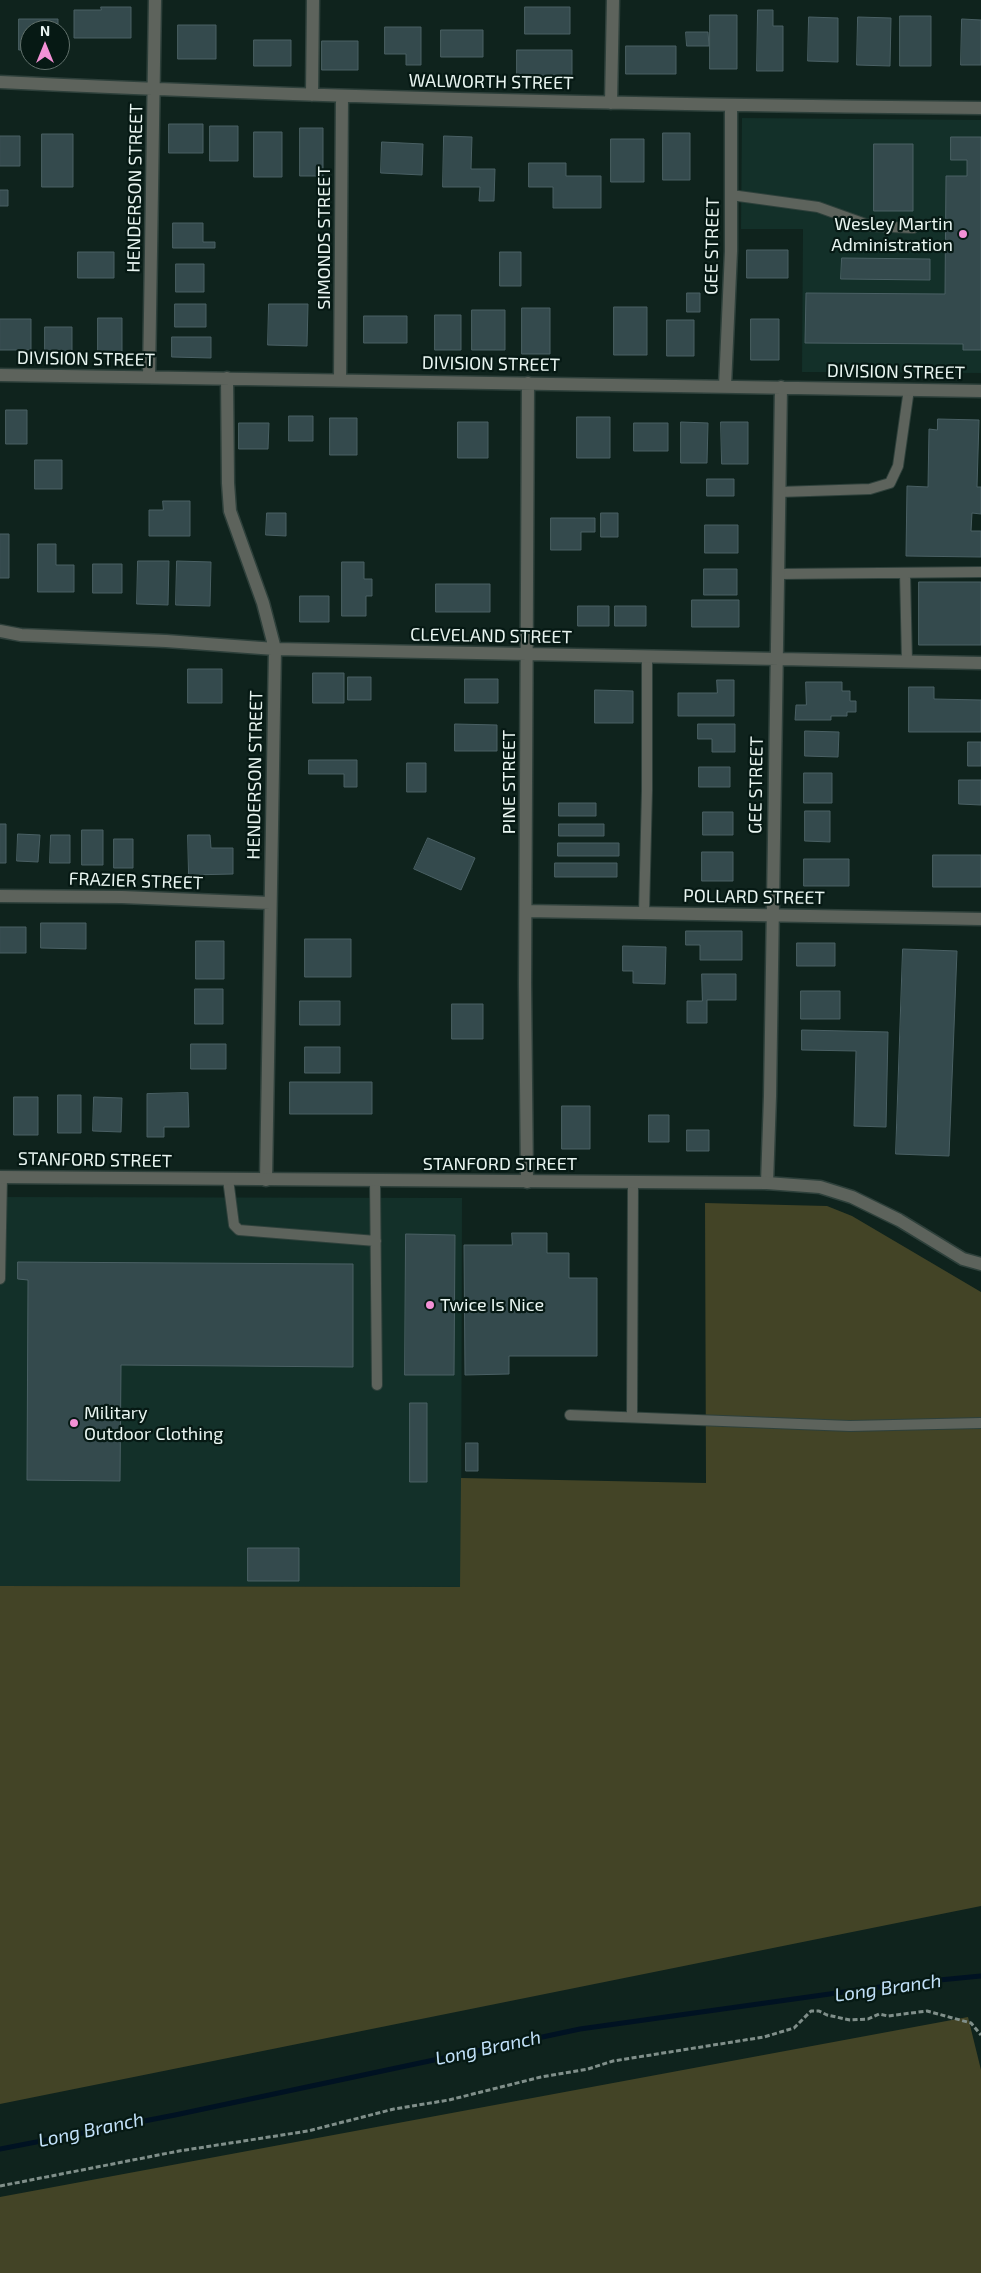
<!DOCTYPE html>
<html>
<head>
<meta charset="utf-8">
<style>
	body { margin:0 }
	#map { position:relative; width:981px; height:2273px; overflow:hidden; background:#0f231d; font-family:"Exo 2",sans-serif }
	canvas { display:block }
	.north { position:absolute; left:20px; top:20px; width:50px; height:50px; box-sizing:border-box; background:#061914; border:1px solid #61716c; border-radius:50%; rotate:0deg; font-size:14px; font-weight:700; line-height:20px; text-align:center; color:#e9f5f1 }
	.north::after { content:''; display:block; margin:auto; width:18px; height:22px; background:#f391d6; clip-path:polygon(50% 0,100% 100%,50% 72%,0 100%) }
</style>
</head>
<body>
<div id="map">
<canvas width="981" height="2273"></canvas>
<div class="north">N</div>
</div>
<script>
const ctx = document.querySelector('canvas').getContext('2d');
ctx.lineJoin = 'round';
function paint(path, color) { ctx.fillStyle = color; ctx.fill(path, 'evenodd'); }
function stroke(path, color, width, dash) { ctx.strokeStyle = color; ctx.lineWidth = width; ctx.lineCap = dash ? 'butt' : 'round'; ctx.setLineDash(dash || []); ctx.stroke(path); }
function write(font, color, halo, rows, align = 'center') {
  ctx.font = font + ' "Exo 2",sans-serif'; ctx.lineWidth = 4.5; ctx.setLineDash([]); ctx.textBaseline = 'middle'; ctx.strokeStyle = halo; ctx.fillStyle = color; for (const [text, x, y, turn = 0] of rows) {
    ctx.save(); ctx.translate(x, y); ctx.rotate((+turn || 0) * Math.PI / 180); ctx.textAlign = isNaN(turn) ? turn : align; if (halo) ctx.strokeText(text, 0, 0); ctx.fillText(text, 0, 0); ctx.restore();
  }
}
paint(new Path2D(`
	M 742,118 L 981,120 L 981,373 L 802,372 L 803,229 L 741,229 Z
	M 0,1197 L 462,1198 L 461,1587 L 0,1586 Z`), '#133029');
paint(new Path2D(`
	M 705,1203 L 827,1206 L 852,1216 L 981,1292 L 981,1906 L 0,2104 L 0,1586 L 460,1587 L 461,1478 L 706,1483 Z
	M 968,2017 L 981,2070 L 981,2273 L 0,2273 L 0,2197 Z`), '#434426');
stroke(new Path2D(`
	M 0,2149 L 175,2115 L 580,2029 L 908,1983 L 981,1976`), '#001222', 5);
const building = new Path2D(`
	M 101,7 L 131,7 L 131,38 L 74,38 L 74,10 L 101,10 Z
	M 525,7 L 570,7 L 570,34 L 525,34 Z
	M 758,10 L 773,10 L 773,26 L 783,26 L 783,71 L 757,71 Z
	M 710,15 L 737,15 L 737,69 L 710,69 Z
	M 900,16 L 931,16 L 931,66 L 900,66 Z
	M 809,17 L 838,18 L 838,62 L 808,61 Z
	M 858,17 L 891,18 L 890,66 L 857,65 Z
	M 19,19 L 58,19 L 58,30 L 30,30 L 30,50 L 19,50 Z
	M 962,19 L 981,20 L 981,65 L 961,65 Z
	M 178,25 L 216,25 L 216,59 L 178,59 Z
	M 385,27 L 421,27 L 421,65 L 406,65 L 406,54 L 385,54 Z
	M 441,30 L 483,30 L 483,57 L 441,57 Z
	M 686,32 L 708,32 L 709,46 L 687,46 Z
	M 254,40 L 291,40 L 291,66 L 254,66 Z
	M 322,41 L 358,41 L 358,70 L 322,70 Z
	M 626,46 L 676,46 L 676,74 L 626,74 Z
	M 517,50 L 572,50 L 572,79 L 517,79 Z
	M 169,124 L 203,124 L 203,153 L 169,153 Z
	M 210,126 L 238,126 L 238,161 L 210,161 Z
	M 300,128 L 323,128 L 323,176 L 300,176 Z
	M 254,132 L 282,132 L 282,177 L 254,177 Z
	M 663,133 L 690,133 L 690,180 L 663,180 Z
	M 42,134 L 73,134 L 73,187 L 42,187 Z
	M 0,136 L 20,136 L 20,166 L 0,166 Z
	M 444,136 L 472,137 L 471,169 L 495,169 L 494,201 L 479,201 L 480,187 L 443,187 Z
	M 951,137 L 981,137 L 981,350 L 963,350 L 963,344 L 805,343 L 806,293 L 945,294 L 946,176 L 967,176 L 967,160 L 951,160 Z
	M 611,139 L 644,139 L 644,182 L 611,182 Z
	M 382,142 L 423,144 L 422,175 L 381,173 Z
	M 874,144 L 913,144 L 913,211 L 874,211 Z
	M 529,163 L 566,163 L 566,176 L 601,176 L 601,208 L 553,208 L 553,187 L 529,187 Z
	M 0,190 L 8,190 L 8,206 L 0,206 Z
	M 173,223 L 203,223 L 203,242 L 215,242 L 215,248 L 173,248 Z
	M 747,250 L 788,250 L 788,278 L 747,278 Z
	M 78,252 L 114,252 L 114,278 L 78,278 Z
	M 500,252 L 521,252 L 521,286 L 500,286 Z
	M 842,258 L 930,259 L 930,280 L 841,279 Z
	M 176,264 L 204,264 L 204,292 L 176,292 Z
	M 687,293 L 700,293 L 700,312 L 687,312 Z
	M 175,304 L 206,304 L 206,327 L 175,327 Z
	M 269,304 L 308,304 L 307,346 L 268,345 Z
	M 614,307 L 647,307 L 647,355 L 614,355 Z
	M 522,308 L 550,308 L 550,354 L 522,354 Z
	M 472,310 L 505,310 L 505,350 L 472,350 Z
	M 435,315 L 461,315 L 461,350 L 435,350 Z
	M 364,316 L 407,316 L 407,343 L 364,343 Z
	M 98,318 L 122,318 L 122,352 L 98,352 Z
	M 0,319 L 31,319 L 31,350 L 0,350 Z
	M 751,319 L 779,319 L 779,360 L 751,360 Z
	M 667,320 L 694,320 L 694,356 L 667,356 Z
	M 45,327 L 72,327 L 72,353 L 45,353 Z
	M 172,337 L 211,337 L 211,358 L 172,357 Z
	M 6,410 L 27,410 L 27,444 L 6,444 Z
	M 289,416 L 313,416 L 313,441 L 289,441 Z
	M 577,417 L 610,417 L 610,458 L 577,458 Z
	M 330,418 L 357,418 L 357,455 L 330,455 Z
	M 938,419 L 979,420 L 977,487 L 981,487 L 981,514 L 972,513 L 971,531 L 981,531 L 981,557 L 906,556 L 907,486 L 928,487 L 929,429 L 937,430 Z
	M 458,422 L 488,422 L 488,458 L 458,458 Z
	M 681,422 L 708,423 L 707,463 L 681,463 Z
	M 721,422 L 748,422 L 748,464 L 722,464 Z
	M 239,423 L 269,423 L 268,449 L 239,449 Z
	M 634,423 L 668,423 L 668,451 L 634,451 Z
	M 35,460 L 62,460 L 62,489 L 35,489 Z
	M 707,479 L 734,479 L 734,496 L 707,496 Z
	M 163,501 L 190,501 L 190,536 L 149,536 L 149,510 L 163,510 Z
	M 267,513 L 286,513 L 286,536 L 266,535 Z
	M 601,513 L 618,513 L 618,537 L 601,537 Z
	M 551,518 L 595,518 L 595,532 L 581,532 L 581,550 L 551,550 Z
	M 705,525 L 738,525 L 738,553 L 705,553 Z
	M 0,534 L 9,534 L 9,578 L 0,578 Z
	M 38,544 L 56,544 L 56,565 L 74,565 L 74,592 L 38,592 Z
	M 138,561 L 169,561 L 168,605 L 137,604 Z
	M 177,561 L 211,562 L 210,606 L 176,605 Z
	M 342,562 L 364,562 L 364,579 L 372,579 L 372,596 L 366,596 L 366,616 L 342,616 Z
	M 93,564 L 122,564 L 122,593 L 93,593 Z
	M 704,569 L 737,569 L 737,595 L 704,595 Z
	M 919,582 L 981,582 L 981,645 L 919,645 Z
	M 436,584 L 490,584 L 490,612 L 436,612 Z
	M 300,596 L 329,596 L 329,622 L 300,622 Z
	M 692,600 L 739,600 L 739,627 L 692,627 Z
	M 578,606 L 609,606 L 609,626 L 578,626 Z
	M 615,606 L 646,606 L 646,626 L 615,626 Z
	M 188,669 L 222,669 L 222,703 L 188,703 Z
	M 313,673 L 344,673 L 344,703 L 313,703 Z
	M 348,677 L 371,677 L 371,700 L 348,700 Z
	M 465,679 L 498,679 L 498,703 L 465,703 Z
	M 717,680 L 734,680 L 734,716 L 678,716 L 678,693 L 717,693 Z
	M 806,682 L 842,682 L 842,691 L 850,691 L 850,701 L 856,701 L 856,712 L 847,712 L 847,716 L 831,716 L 831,720 L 795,720 L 796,705 L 806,705 Z
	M 909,687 L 934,687 L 934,699 L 981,700 L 981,732 L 909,732 Z
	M 595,690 L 633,691 L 633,723 L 595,723 Z
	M 455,724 L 497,725 L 497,751 L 455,751 Z
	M 698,724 L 735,724 L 735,752 L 712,752 L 712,739 L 698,739 Z
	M 805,731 L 839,732 L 838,757 L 805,756 Z
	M 968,742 L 981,742 L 981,766 L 968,766 Z
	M 309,760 L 357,760 L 357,787 L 344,787 L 344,774 L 309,774 Z
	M 407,763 L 426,763 L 426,792 L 407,792 Z
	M 699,767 L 730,767 L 730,787 L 699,787 Z
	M 804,773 L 832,773 L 832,803 L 804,803 Z
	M 959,780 L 981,780 L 981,805 L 959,804 Z
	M 559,803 L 596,803 L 596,816 L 559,816 Z
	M 805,811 L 830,811 L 830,842 L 805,841 Z
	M 703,812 L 733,812 L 733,835 L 703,835 Z
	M 0,824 L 6,824 L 6,863 L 0,863 Z
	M 559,824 L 604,824 L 604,836 L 559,836 Z
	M 82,830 L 103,830 L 103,865 L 82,865 Z
	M 18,834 L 40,835 L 38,862 L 17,861 Z
	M 51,835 L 70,835 L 70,863 L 50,863 Z
	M 188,835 L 210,835 L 211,848 L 233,848 L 233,874 L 189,875 Z
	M 428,838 L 475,858 L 461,890 L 414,869 Z
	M 114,839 L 133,839 L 133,868 L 114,868 Z
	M 558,843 L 619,843 L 619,856 L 558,856 Z
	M 702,852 L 733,852 L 733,881 L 702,881 Z
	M 933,855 L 981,855 L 981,887 L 933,887 Z
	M 804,859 L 849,859 L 849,886 L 804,886 Z
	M 555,863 L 617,863 L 617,877 L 555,877 Z
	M 41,923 L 86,923 L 86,949 L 41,948 Z
	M 0,927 L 26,927 L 26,953 L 0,953 Z
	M 686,931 L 742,931 L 742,960 L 700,960 L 700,945 L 686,945 Z
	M 305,939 L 351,939 L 351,977 L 305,977 Z
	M 196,941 L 224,941 L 224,979 L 196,979 Z
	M 797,943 L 835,943 L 835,966 L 797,966 Z
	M 623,946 L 666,947 L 665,984 L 633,983 L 633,971 L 623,971 Z
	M 903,949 L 957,951 L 949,1156 L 896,1154 Z
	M 702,974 L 736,974 L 736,1000 L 707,1000 L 707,1023 L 687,1023 L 687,1001 L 702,1001 Z
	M 195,989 L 223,989 L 223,1024 L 195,1024 Z
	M 801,991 L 840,991 L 840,1019 L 801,1019 Z
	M 300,1001 L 340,1001 L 340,1025 L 300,1025 Z
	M 452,1004 L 483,1004 L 483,1039 L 452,1039 Z
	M 802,1030 L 888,1032 L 886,1127 L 854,1126 L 856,1051 L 802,1050 Z
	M 191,1044 L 226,1044 L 226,1069 L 191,1069 Z
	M 305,1047 L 340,1047 L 340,1073 L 305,1073 Z
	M 290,1082 L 372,1082 L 372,1114 L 290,1114 Z
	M 188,1093 L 189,1127 L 164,1127 L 164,1137 L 147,1137 L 147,1094 Z
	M 58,1095 L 81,1095 L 81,1133 L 58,1133 Z
	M 14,1097 L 38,1097 L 38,1135 L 14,1135 Z
	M 94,1097 L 122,1098 L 121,1132 L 93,1131 Z
	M 562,1106 L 590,1106 L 590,1149 L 562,1149 Z
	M 649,1115 L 669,1115 L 669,1142 L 649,1142 Z
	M 687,1130 L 709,1130 L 709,1151 L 687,1151 Z
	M 512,1233 L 547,1233 L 547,1253 L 569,1253 L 569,1278 L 597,1278 L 597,1356 L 509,1356 L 509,1374 L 465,1375 L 464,1245 L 512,1245 Z
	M 406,1234 L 455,1235 L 454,1375 L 405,1375 Z
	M 18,1262 L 353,1264 L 353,1367 L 121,1365 L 120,1481 L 27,1480 L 28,1280 L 18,1279 Z
	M 410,1403 L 427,1403 L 427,1482 L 410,1482 Z
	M 466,1443 L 478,1443 L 478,1471 L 466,1471 Z
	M 248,1548 L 299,1548 L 299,1581 L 248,1581 Z`);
paint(building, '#344a4d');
stroke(building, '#4a6064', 1);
const service = new Path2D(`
	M 731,195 L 818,207 L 871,226 L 913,228
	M 779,492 L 870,489 L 890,483 L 898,466 L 909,389
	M 905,573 L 907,662
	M 778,574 L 981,572
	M 644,913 L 647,790 L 647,657
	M 228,1179 L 234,1225 L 239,1230 L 376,1241
	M 375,1181 L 377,1385
	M 0,1279 L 2,1177
	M 570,1415 L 850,1426 L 981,1423
	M 632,1417 L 633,1183`);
const minor = new Path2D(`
	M 0,82 C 327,98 654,105 981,108
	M 312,95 L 313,0
	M 611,103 L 613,0
	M 0,375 L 981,391
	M 149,377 L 155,0
	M 227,378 L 228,483 L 230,511 L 263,603 L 275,649 L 266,1180
	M 340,379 L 342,96
	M 725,386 L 731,251 L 731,106
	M 0,631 L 21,635 L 166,641 L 275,649 L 981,663
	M 0,896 L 122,897 L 270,903
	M 526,911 L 981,919
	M 527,1182 L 525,983 L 528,383
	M 767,1183 L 770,1096 L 781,387`);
const tertiary = new Path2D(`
	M 0,1177 L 767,1183 L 820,1187 L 852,1197 L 899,1220 L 963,1259 L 981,1264`);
stroke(service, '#2e403b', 12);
stroke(minor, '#2e403b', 15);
stroke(tertiary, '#2e403b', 15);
stroke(new Path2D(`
	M 0,2186 L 179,2151 L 308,2131 L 394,2109 L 449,2100 L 541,2077 L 588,2069 L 613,2061 L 764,2037 L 794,2028 L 811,2011 L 819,2011 L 827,2015 L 850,2020 L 868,2019 L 879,2014 L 888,2016 L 927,2011 L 971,2023 L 981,2035`), '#808f8a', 3, [5, 2.5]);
stroke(service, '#5d635c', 10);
stroke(minor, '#5d635c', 12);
stroke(tertiary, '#5d635c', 12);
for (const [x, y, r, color] of [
	[963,234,5,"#f391d6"],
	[430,1305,5,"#f391d6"],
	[74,1423,5,"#f391d6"]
]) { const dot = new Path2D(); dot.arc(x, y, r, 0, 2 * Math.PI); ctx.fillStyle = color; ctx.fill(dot); stroke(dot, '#061914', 2); }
write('18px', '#e9f5f1', '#061914', [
	["WALWORTH STREET",491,82,1],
	["HENDERSON STREET",135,188,-89],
	["SIMONDS STREET",324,238,-90],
	["GEE STREET",712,246,-89],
	["DIVISION STREET",86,359,1],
	["DIVISION STREET",491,364,1],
	["DIVISION STREET",896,372,1],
	["CLEVELAND STREET",491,636,1],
	["HENDERSON STREET",255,775,-89],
	["PINE STREET",509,782,-90],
	["GEE STREET",756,785,-89],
	["FRAZIER STREET",136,881,2],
	["POLLARD STREET",754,897,1],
	["STANFORD STREET",95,1160,1],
	["STANFORD STREET",500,1164]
]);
write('18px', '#e9f5f1', '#061914', [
	["Wesley Martin",953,224,"right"],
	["Administration",953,245,"right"],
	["Twice Is Nice",440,1305],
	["Military",84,1413],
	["Outdoor Clothing",84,1434]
], 'left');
write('italic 19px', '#c3e2fa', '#061914', [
	["Long Branch",888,1988,-8],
	["Long Branch",488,2048,-12],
	["Long Branch",91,2130,-12]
]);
</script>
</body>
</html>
